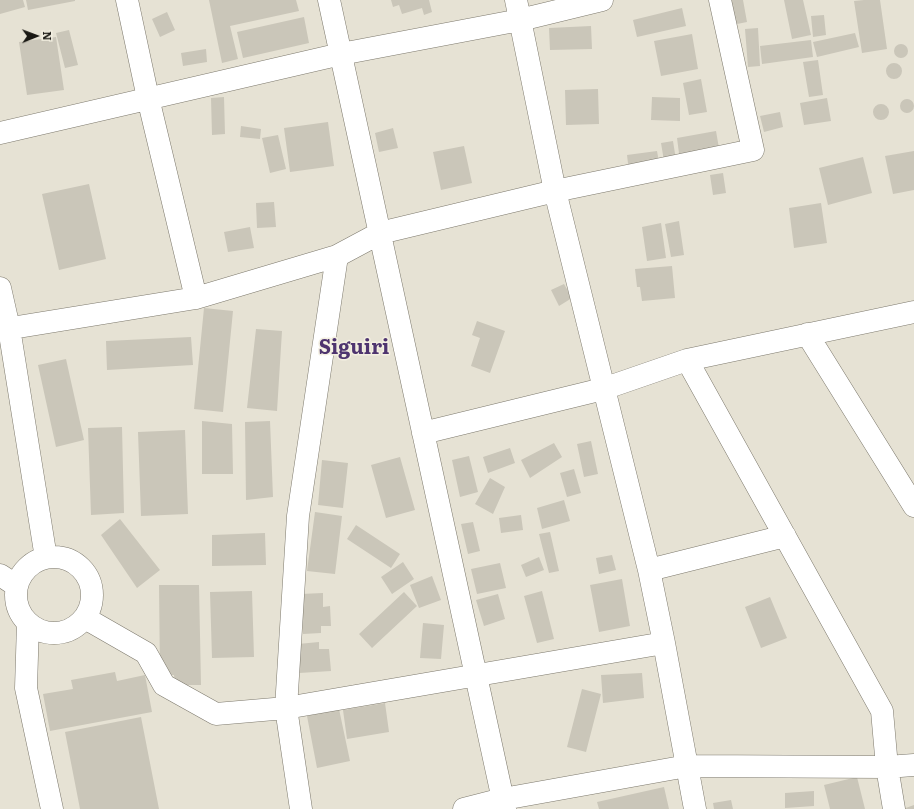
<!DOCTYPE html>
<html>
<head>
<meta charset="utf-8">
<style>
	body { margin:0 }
	#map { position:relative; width:914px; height:809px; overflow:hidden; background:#e6e2d4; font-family:Literata,serif }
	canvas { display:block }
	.north { position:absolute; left:16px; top:16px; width:40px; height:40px; -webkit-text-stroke:3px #f3efe1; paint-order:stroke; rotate:89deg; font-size:11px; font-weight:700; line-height:16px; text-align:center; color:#191813 }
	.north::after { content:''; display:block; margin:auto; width:14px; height:18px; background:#191813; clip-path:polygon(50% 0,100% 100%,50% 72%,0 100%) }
</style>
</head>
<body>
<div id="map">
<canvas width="914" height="809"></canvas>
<div class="north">N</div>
</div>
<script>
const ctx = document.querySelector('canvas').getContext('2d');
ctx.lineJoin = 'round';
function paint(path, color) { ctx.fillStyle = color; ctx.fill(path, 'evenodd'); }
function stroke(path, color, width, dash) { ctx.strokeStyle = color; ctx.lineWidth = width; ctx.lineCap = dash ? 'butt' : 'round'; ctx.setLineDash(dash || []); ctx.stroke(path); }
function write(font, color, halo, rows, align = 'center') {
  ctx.font = font + ' Literata,serif'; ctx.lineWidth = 3; ctx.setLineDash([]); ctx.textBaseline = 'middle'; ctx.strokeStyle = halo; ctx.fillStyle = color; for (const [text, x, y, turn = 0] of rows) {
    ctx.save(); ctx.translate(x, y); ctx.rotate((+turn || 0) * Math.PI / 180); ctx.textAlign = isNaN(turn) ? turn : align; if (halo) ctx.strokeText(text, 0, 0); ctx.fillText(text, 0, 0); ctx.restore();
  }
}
paint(new Path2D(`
	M 0,0 L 23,0 L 25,7 L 0,14 Z
	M 26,0 L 75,0 L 75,1 L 28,10 Z
	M 209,0 L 296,0 L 299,11 L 230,26 L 238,59 L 222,63 Z
	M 391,0 L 429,0 L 432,12 L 424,15 L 422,8 L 402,14 L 399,5 L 393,7 Z
	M 728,0 L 743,0 L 747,22 L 732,25 Z
	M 784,0 L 803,0 L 811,35 L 792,39 Z
	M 864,0 L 880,0 L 887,49 L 862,53 L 854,1 Z
	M 682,8 L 686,26 L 637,37 L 633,20 Z
	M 167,12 L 175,30 L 160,37 L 152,19 Z
	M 824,15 L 826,35 L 813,37 L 811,16 Z
	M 304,17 L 309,43 L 243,58 L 237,32 Z
	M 591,26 L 592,49 L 550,50 L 549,28 Z
	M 758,28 L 760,66 L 748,67 L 745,29 Z
	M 69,30 L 78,65 L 65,68 L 56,33 Z
	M 855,33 L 859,47 L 817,57 L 813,42 Z
	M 692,34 L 698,69 L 661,76 L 654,41 Z
	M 56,37 L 64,90 L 27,95 L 19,42 Z
	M 811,40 L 813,57 L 762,64 L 760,46 Z
	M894 51a7 7 0 1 1 14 0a7 7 0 1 1-14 0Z
	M 206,49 L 207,62 L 183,66 L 181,53 Z
	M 818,60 L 823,95 L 809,97 L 803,62 Z
	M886 71a8 8 0 1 1 16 0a8 8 0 1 1-16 0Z
	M 701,79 L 707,112 L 689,115 L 683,83 Z
	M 598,89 L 599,124 L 566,125 L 565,90 Z
	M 224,97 L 225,134 L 212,135 L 211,98 Z
	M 652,97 L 680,98 L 680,121 L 651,120 Z
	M 827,98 L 831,121 L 804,125 L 800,103 Z
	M900 106a7 7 0 1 1 14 0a7 7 0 1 1-14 0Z
	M873 112a8 8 0 1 1 16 0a8 8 0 1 1-16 0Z
	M 780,112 L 783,127 L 764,132 L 760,116 Z
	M 328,122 L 334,166 L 290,172 L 284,128 Z
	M 241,126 L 261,129 L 260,139 L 240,137 Z
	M 393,128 L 398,148 L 379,152 L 375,133 Z
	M 716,131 L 720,154 L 680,161 L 677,138 Z
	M 278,135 L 286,169 L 270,173 L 262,138 Z
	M 673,141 L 676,160 L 664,161 L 661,143 Z
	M 464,146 L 472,183 L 441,190 L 433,152 Z
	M 657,151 L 660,168 L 629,172 L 627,155 Z
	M 914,151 L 914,190 L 893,194 L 885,156 Z
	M 863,157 L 872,193 L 828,205 L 819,168 Z
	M 723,173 L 726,193 L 713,195 L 710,175 Z
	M 89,184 L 106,259 L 59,270 L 42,194 Z
	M 274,202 L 276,227 L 257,228 L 256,203 Z
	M 821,203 L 827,243 L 794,248 L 789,208 Z
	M 679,221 L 684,255 L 671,257 L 665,224 Z
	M 661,223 L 666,258 L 647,261 L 642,227 Z
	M 250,227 L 254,248 L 228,252 L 224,232 Z
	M 672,266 L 675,298 L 642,301 L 640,287 L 637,287 L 635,269 Z
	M 564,284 L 572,298 L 559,306 L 551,290 Z
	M 204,308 L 233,311 L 223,412 L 194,409 Z
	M 477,321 L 505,331 L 490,373 L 471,366 L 480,338 L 472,335 Z
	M 256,329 L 282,331 L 277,411 L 247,408 Z
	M 191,337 L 193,365 L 107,370 L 106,341 Z
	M 66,359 L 84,440 L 56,447 L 38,365 Z
	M 202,421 L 232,424 L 233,474 L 202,474 Z
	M 270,421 L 273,497 L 246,500 L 245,422 Z
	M 122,427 L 124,513 L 91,515 L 88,428 Z
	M 185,430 L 188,514 L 141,516 L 138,432 Z
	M 591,441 L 598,474 L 584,477 L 577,444 Z
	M 554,443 L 562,457 L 530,478 L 521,460 Z
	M 510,448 L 515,463 L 488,473 L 483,457 Z
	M 469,456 L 478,492 L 460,497 L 452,460 Z
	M 400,457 L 415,510 L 386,518 L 371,465 Z
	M 322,460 L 348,463 L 343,508 L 318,505 Z
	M 574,469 L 581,493 L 567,497 L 560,473 Z
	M 490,478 L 505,487 L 493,514 L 475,504 Z
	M 564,500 L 570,521 L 542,529 L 537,508 Z
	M 315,512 L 342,516 L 335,574 L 307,571 Z
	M 521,515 L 523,530 L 501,533 L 499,518 Z
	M 120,519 L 160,570 L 137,588 L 101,535 Z
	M 473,522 L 480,551 L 468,554 L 461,524 Z
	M 356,525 L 400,554 L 391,568 L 347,539 Z
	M 550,532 L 559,571 L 549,573 L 539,534 Z
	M 265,533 L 266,565 L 212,566 L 212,535 Z
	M 612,555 L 616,570 L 599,574 L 596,558 Z
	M 539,557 L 544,570 L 526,577 L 521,565 Z
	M 403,562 L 414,579 L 392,594 L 381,577 Z
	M 500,563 L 506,588 L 477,594 L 471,569 Z
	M 432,576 L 441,600 L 419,608 L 410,585 Z
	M 622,579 L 630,626 L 599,632 L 590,585 Z
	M 159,585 L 199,585 L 201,685 L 175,685 L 174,675 L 160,675 Z
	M 252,591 L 254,657 L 212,658 L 210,592 Z
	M 542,591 L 554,639 L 537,643 L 524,596 Z
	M 404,592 L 417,606 L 372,648 L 359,634 Z
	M 323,593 L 323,607 L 330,606 L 331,626 L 321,626 L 321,633 L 303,634 L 301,594 Z
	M 498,594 L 505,619 L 484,626 L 476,600 Z
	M 770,597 L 787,638 L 761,648 L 745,607 Z
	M 423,623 L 444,625 L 441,659 L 420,658 Z
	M 319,642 L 319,649 L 329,649 L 331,671 L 299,673 L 298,644 Z
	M 115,672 L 117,681 L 145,675 L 152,712 L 50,731 L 43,694 L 73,689 L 71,680 Z
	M 642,673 L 644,698 L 603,703 L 601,675 Z
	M 582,689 L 601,694 L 586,752 L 567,747 Z
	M 385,703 L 389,732 L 347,739 L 343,710 Z
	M 339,709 L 350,761 L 317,768 L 307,716 Z
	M 141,717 L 159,809 L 80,809 L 65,732 Z
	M 857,777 L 865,809 L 830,809 L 824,785 Z
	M 664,787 L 669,809 L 599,809 L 597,802 Z
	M 814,791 L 814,806 L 785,808 L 785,793 Z
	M 731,800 L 733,809 L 714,809 L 713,803 Z
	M 914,805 L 914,809 L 903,809 Z`), '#cac6b9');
const minor = new Path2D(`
	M 127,0 L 148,98 L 196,298
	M 329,0 L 505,809
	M 516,0 L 555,191 L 649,570 L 664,643 L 695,809
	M 0,133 L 341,54 L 520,20 L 602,0
	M 0,288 L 9,328 L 46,558
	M 0,330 L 196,298 L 337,256 L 380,233 L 555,191 L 753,150 L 720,0
	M 807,334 L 914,506
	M 687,360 L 882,711 L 887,767 L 894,809
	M 423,433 L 603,389 L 687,360 L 914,312
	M16 595a38 38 0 1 1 76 0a38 38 0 1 1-76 0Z
	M 649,570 L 785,536
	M 0,575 L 17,586
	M 85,618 L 146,653 L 164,685 L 216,714 L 286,708 L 664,643
	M 28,623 L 26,688 L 52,809
	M 301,809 L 286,708 L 298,516 L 337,256
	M 464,809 L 503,799 L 687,766 L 887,767 L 914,765`);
stroke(minor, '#7d796d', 23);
stroke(minor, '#fff', 22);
write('bold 20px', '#4e346f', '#f3efe1', [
	["Siguiri",354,348]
]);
</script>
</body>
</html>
